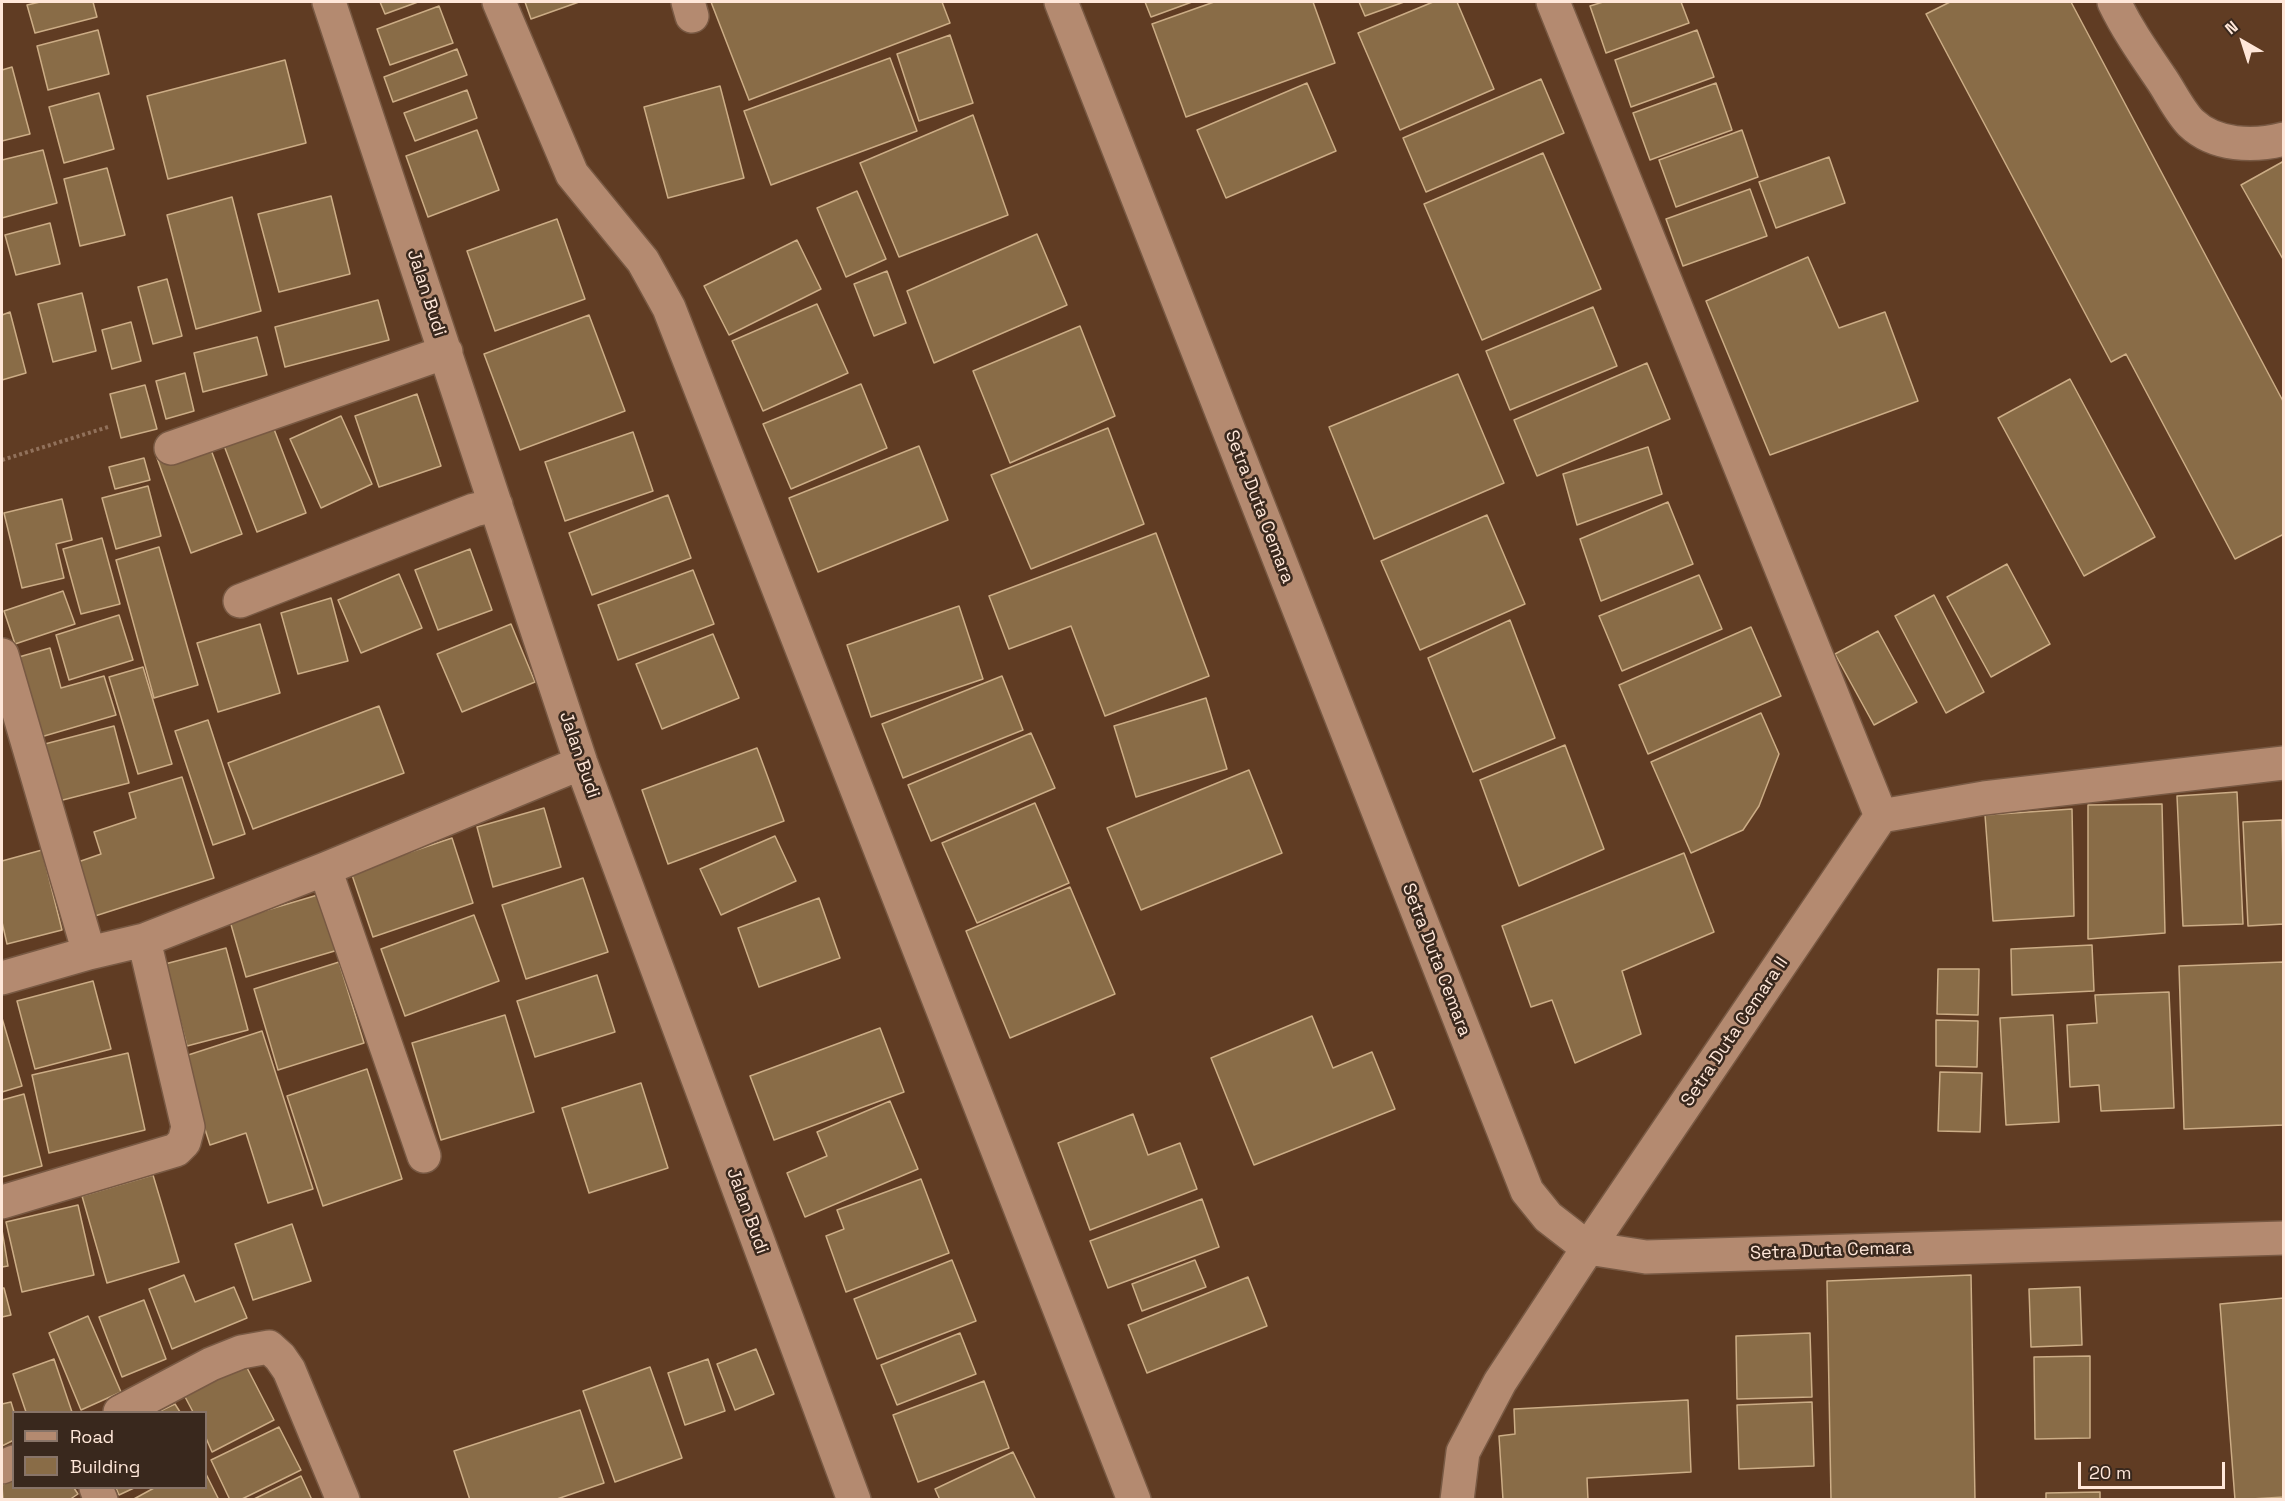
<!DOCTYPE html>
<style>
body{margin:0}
#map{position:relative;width:2285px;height:1501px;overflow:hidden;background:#603c23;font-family:"Space Grotesk",sans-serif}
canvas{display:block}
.frame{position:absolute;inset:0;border:3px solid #ffe7d9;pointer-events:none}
.legend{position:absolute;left:12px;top:1411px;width:195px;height:78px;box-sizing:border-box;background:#39281d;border:2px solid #887468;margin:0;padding:8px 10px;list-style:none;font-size:18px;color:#ffe7d9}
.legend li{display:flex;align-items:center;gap:12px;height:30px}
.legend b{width:30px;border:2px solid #887468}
.north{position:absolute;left:2213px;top:12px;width:60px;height:60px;-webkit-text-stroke:4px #39281d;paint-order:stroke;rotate:321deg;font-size:16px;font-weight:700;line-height:24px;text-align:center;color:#ffe7d9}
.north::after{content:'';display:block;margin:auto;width:21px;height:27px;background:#ffe7d9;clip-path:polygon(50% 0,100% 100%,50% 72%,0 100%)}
.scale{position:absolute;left:2078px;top:1462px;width:147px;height:27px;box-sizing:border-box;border:3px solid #ffe7d9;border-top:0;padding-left:8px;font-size:18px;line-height:21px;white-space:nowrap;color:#ffe7d9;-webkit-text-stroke:4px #39281d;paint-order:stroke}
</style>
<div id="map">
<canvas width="2285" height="1501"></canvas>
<div class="frame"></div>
<ul class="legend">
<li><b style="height:8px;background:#b48a70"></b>Road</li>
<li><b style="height:16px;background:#896c47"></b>Building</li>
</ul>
<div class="north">N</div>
<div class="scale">20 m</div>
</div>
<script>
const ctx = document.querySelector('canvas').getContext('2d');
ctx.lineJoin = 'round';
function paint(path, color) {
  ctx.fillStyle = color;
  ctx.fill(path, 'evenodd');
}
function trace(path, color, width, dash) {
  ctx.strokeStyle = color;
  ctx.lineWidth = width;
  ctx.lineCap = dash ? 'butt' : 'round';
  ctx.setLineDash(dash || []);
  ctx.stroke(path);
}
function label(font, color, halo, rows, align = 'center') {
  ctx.font = font + ' "Space Grotesk",sans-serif';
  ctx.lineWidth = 5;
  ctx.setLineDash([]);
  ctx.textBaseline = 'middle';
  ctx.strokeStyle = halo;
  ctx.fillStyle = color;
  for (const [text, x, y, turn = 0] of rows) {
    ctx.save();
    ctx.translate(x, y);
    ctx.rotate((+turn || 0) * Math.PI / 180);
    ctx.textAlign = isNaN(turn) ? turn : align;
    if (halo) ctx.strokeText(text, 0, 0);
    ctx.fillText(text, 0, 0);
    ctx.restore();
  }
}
const building = new Path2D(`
 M40,2H93L97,17L35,33L27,5Z
 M380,2H418L385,14Z
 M525,2H579L531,19Z
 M711,2H942L950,23L749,100Z
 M1145,2H1192L1151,17Z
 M1214,2H1313L1335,63L1186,117L1152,24Z
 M1359,2H1404L1365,16Z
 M1433,2H1457L1494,89L1400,130L1358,33Z
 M1603,2H1681L1689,23L1606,53L1590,6Z
 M1950,2H2071L2284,403V534L2235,559L2126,354L2111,362L1926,14Z
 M439,6L453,43L390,65L377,29Z
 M98,30L109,74L48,90L37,46Z
 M1697,30L1714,77L1631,107L1615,60Z
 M950,35L973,103L919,121L897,54Z
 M457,49L467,75L393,102L384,77Z
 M890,58L917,131L771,185L744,111Z
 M285,60L306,143L168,179L147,96Z
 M12,67L30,134L2,141V70Z
 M1541,79L1564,133L1426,192L1403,138Z
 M1307,83L1336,151L1226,198L1197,130Z
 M1716,83L1732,130L1650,160L1633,113Z
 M720,86L744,178L668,198L644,107Z
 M467,90L477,118L415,141L404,113Z
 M99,93L114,149L64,163L49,107Z
 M973,115L1008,215L899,257L860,163Z
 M477,130L499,190L428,217L406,156Z
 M1742,130L1758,177L1676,207L1659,160Z
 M43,150L57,203L2,218V160Z
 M1543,153L1601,289L1482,340L1424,204Z
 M1829,157L1845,203L1776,228L1759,182Z
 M2284,161V261L2241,185Z
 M107,168L125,235L80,246L64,179Z
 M1750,189L1767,236L1683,266L1666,219Z
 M857,191L886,259L846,277L817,208Z
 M331,196L350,274L279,292L258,214Z
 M232,197L261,311L196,329L167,215Z
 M557,219L585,299L495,331L467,251Z
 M50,223L60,264L16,275L5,235Z
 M1037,234L1067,305L934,363L907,291Z
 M797,240L821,289L729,335L704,286Z
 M1808,257L1839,328L1885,312L1918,401L1770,455L1706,301Z
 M887,271L906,323L874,336L854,284Z
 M167,279L182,336L153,344L138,287Z
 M82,293L96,351L53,362L38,304Z
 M378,300L389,340L285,367L275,327Z
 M817,304L848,373L763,411L732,341Z
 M1593,307L1617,366L1510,410L1486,351Z
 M10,312L26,373L2,380V315Z
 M589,315L625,411L520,450L484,354Z
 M131,322L141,361L112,369L102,330Z
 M1080,326L1115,416L1010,463L973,371Z
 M257,337L267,375L203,392L194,353Z
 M1647,363L1670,419L1537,476L1514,420Z
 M185,373L194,411L166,419L156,381Z
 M1458,374L1504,483L1374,539L1329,427Z
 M2070,379L2155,537L2084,576L1998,418Z
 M861,384L887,448L791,489L763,424Z
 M145,385L157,429L121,438L110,394Z
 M417,394L441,466L379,487L355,416Z
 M269,416L306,513L257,532L220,435Z
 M341,416L372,484L321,508L290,439Z
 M1108,428L1144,524L1031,569L991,475Z
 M633,432L653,491L565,521L545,462Z
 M207,439L242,534L191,553L157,458Z
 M919,446L948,520L818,572L789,498Z
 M1648,447L1662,494L1577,525L1563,474Z
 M144,458L150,480L115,489L109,467Z
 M148,486L161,536L116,549L102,498Z
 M668,495L691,558L592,595L569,533Z
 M62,499L72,540L56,544L64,578L22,588L4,513Z
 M1668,502L1693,564L1601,601L1580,539Z
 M1487,515L1525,604L1420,650L1381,561Z
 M1156,533L1209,676L1105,716L1071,626L1009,649L989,596Z
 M102,538L120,604L81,614L63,549Z
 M159,547L198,685L154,698L116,560Z
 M470,549L492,610L438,630L415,570Z
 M2007,564L2050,644L1991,677L1947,597Z
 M693,570L714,624L618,660L598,605Z
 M399,574L422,628L361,653L338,600Z
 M1699,575L1722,629L1622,671L1599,616Z
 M63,591L75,624L15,644L4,611Z
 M1934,595L1984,692L1946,713L1895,616Z
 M331,598L348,661L298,674L281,613Z
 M959,606L983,679L871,717L847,645Z
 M119,615L133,660L69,680L56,635Z
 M1510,620L1555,738L1473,772L1428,658Z
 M260,624L280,693L218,712L197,643Z
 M511,624L535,682L462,712L437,654Z
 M1751,627L1781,696L1648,754L1619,685Z
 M1878,631L1917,702L1874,725L1835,654Z
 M713,634L739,698L662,729L636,664Z
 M50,648L61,688L104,676L116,715L34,739L12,659Z
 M143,667L172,764L138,774L109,677Z
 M1002,676L1023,730L903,778L882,724Z
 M1206,698L1227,769L1136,797L1114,726Z
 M379,706L404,773L253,829L228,763Z
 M1761,713L1779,754L1759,806L1743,830L1691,853L1651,762Z
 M208,720L245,834L213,845L175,731Z
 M114,726L129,783L55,802L41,745Z
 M1031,733L1055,788L931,841L908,785Z
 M1565,745L1604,849L1519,886L1480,780Z
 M757,748L784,821L668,864L642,790Z
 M1249,770L1282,853L1141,910L1107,828Z
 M182,777L214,878L95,916L78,862L101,854L94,832L136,818L129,793Z
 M2237,792L2243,924L2183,926L2177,796Z
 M1035,803L1069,883L977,923L942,843Z
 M2162,804L2165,933L2088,939V805Z
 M544,808L561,867L493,887L477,827Z
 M2072,809L2074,916L1993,921L1985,815Z
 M2282,820L2284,924L2248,926L2243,822Z
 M775,836L796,881L721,915L700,869Z
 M452,838L473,903L373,937L351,872Z
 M42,850L62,930L7,944L2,922V861Z
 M1684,853L1714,932L1622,971L1641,1034L1575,1063L1552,1000L1531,1007L1502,926Z
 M583,878L608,952L526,979L502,905Z
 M1070,887L1115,994L1010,1038L966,931Z
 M321,894L338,950L246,977L230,921Z
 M819,898L840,958L759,987L738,928Z
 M474,915L499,981L405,1016L381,949Z
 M2092,945L2094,991L2012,995L2011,949Z
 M226,948L248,1030L187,1046L165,964Z
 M339,962L364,1043L278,1070L254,989Z
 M2284,962V1125L2184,1129L2179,966Z
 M1938,969H1979L1978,1015L1937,1014Z
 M597,975L615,1032L535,1057L517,1001Z
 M93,981L111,1049L35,1069L17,1001Z
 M2169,992L2174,1108L2101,1111L2099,1085L2070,1087L2067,1025L2097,1023L2095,995Z
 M505,1015L534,1112L441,1140L412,1043Z
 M2053,1015L2059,1122L2006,1125L2000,1018Z
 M1312,1016L1333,1068L1372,1052L1395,1109L1254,1165L1211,1058Z
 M2,1018L22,1086L2,1092Z
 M1936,1020L1978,1021L1977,1067L1936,1066Z
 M880,1028L904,1092L774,1140L750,1076Z
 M262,1031L313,1189L268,1203L246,1133L210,1145L182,1057Z
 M128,1053L145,1130L49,1153L32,1075Z
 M367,1069L402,1179L323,1206L287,1096Z
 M1940,1072L1982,1073L1980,1132L1938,1131Z
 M641,1083L668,1168L589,1193L562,1108Z
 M24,1094L42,1166L2,1177V1100Z
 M890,1101L918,1169L805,1217L787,1173L827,1156L817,1132Z
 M1133,1114L1148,1155L1180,1143L1197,1189L1090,1230L1058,1143Z
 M153,1175L179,1262L107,1283L82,1196Z
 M921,1179L949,1253L846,1292L826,1236L844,1229L837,1210Z
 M1202,1199L1219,1247L1108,1288L1090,1241Z
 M78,1205L94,1275L22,1292L6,1222Z
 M292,1224L311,1281L253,1300L235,1244Z
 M2,1230L8,1266L2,1267Z
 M952,1260L976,1321L877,1359L854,1299Z
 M1195,1260L1206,1287L1142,1311L1132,1284Z
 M184,1275L195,1302L234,1287L247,1318L172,1349L149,1289Z
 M1971,1275L1975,1500H1831L1827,1281Z
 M1248,1277L1267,1326L1147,1373L1128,1325Z
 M2080,1287L2082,1345L2031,1347L2029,1289Z
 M2,1288H4L11,1315L2,1317Z
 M2284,1298V1497L2235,1500L2220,1304Z
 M144,1300L166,1359L122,1377L99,1317Z
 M88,1316L121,1392L81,1410L49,1333Z
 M960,1333L976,1374L897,1405L881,1365Z
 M1810,1333L1812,1397L1737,1399L1736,1336Z
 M756,1349L774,1394L735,1410L717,1364Z
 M2090,1356V1438L2035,1439L2034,1357Z
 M54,1359L72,1412H26L13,1374Z
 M708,1359L725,1411L685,1425L668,1373Z
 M244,1362L274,1420L212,1452L206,1438V1412H193L183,1393Z
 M650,1367L682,1458L615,1482L583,1391Z
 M984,1381L1009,1448L918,1482L893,1415Z
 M1688,1400L1691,1472L1587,1478L1588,1500H1503L1499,1436L1515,1434L1514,1409Z
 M11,1402L14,1412V1440L2,1446V1404Z
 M1812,1402L1814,1466L1739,1469L1737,1405Z
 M175,1404L180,1412H158Z
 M580,1410L604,1483L554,1500H470L454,1451Z
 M279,1427L301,1470L240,1500H230L211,1460Z
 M1013,1452L1036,1500H940L935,1489Z
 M206,1474L219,1500H132L154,1488H206Z
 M301,1476L312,1500H252Z
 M14,1478V1488H74L78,1494L69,1500H3L2,1485Z
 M116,1488H134L119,1495Z
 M2100,1492V1500H2046V1493Z`);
paint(building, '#896c47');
trace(building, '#ccad86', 1.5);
const minor = new Path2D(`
 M329,2L581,763L854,1500
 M499,2L572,174L643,261L669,308L1134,1500
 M688,2L692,16
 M1061,2L1527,1191L1548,1217L1588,1248L1646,1257L2284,1238
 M1553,2L1881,816
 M2114,2C2127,29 2143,52 2160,77C2170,91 2179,111 2191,123C2215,146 2254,147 2284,139
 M171,448L446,352
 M240,601L474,510L496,505
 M2,655L89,953
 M1881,816L1984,798L2284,763
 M325,869L424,1156
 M2,978L89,953L144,940L325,869L581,763
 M2,1202L176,1150L184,1142L188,1127L144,940
 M120,1412L211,1364L241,1352L269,1347L280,1357L289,1370L343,1500
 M2,1467L14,1462
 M96,1488L101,1500
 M1457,1500L1463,1452L1500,1382L1588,1248L1881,816`);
trace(minor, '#785943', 36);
trace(new Path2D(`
 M2,460L108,427`), '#91715b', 4, [3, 3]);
trace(minor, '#b48a70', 33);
label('18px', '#ffe7d9', '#39281d', [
 ["Jalan Budi",426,293,72],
 ["Setra Duta Cemara",1259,507,69],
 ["Jalan Budi",579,755,71],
 ["Setra Duta Cemara",1436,960,69],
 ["Setra Duta Cemara II",1735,1032,-56],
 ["Jalan Budi",747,1211,70],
 ["Setra Duta Cemara",1831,1251,-2]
]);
</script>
